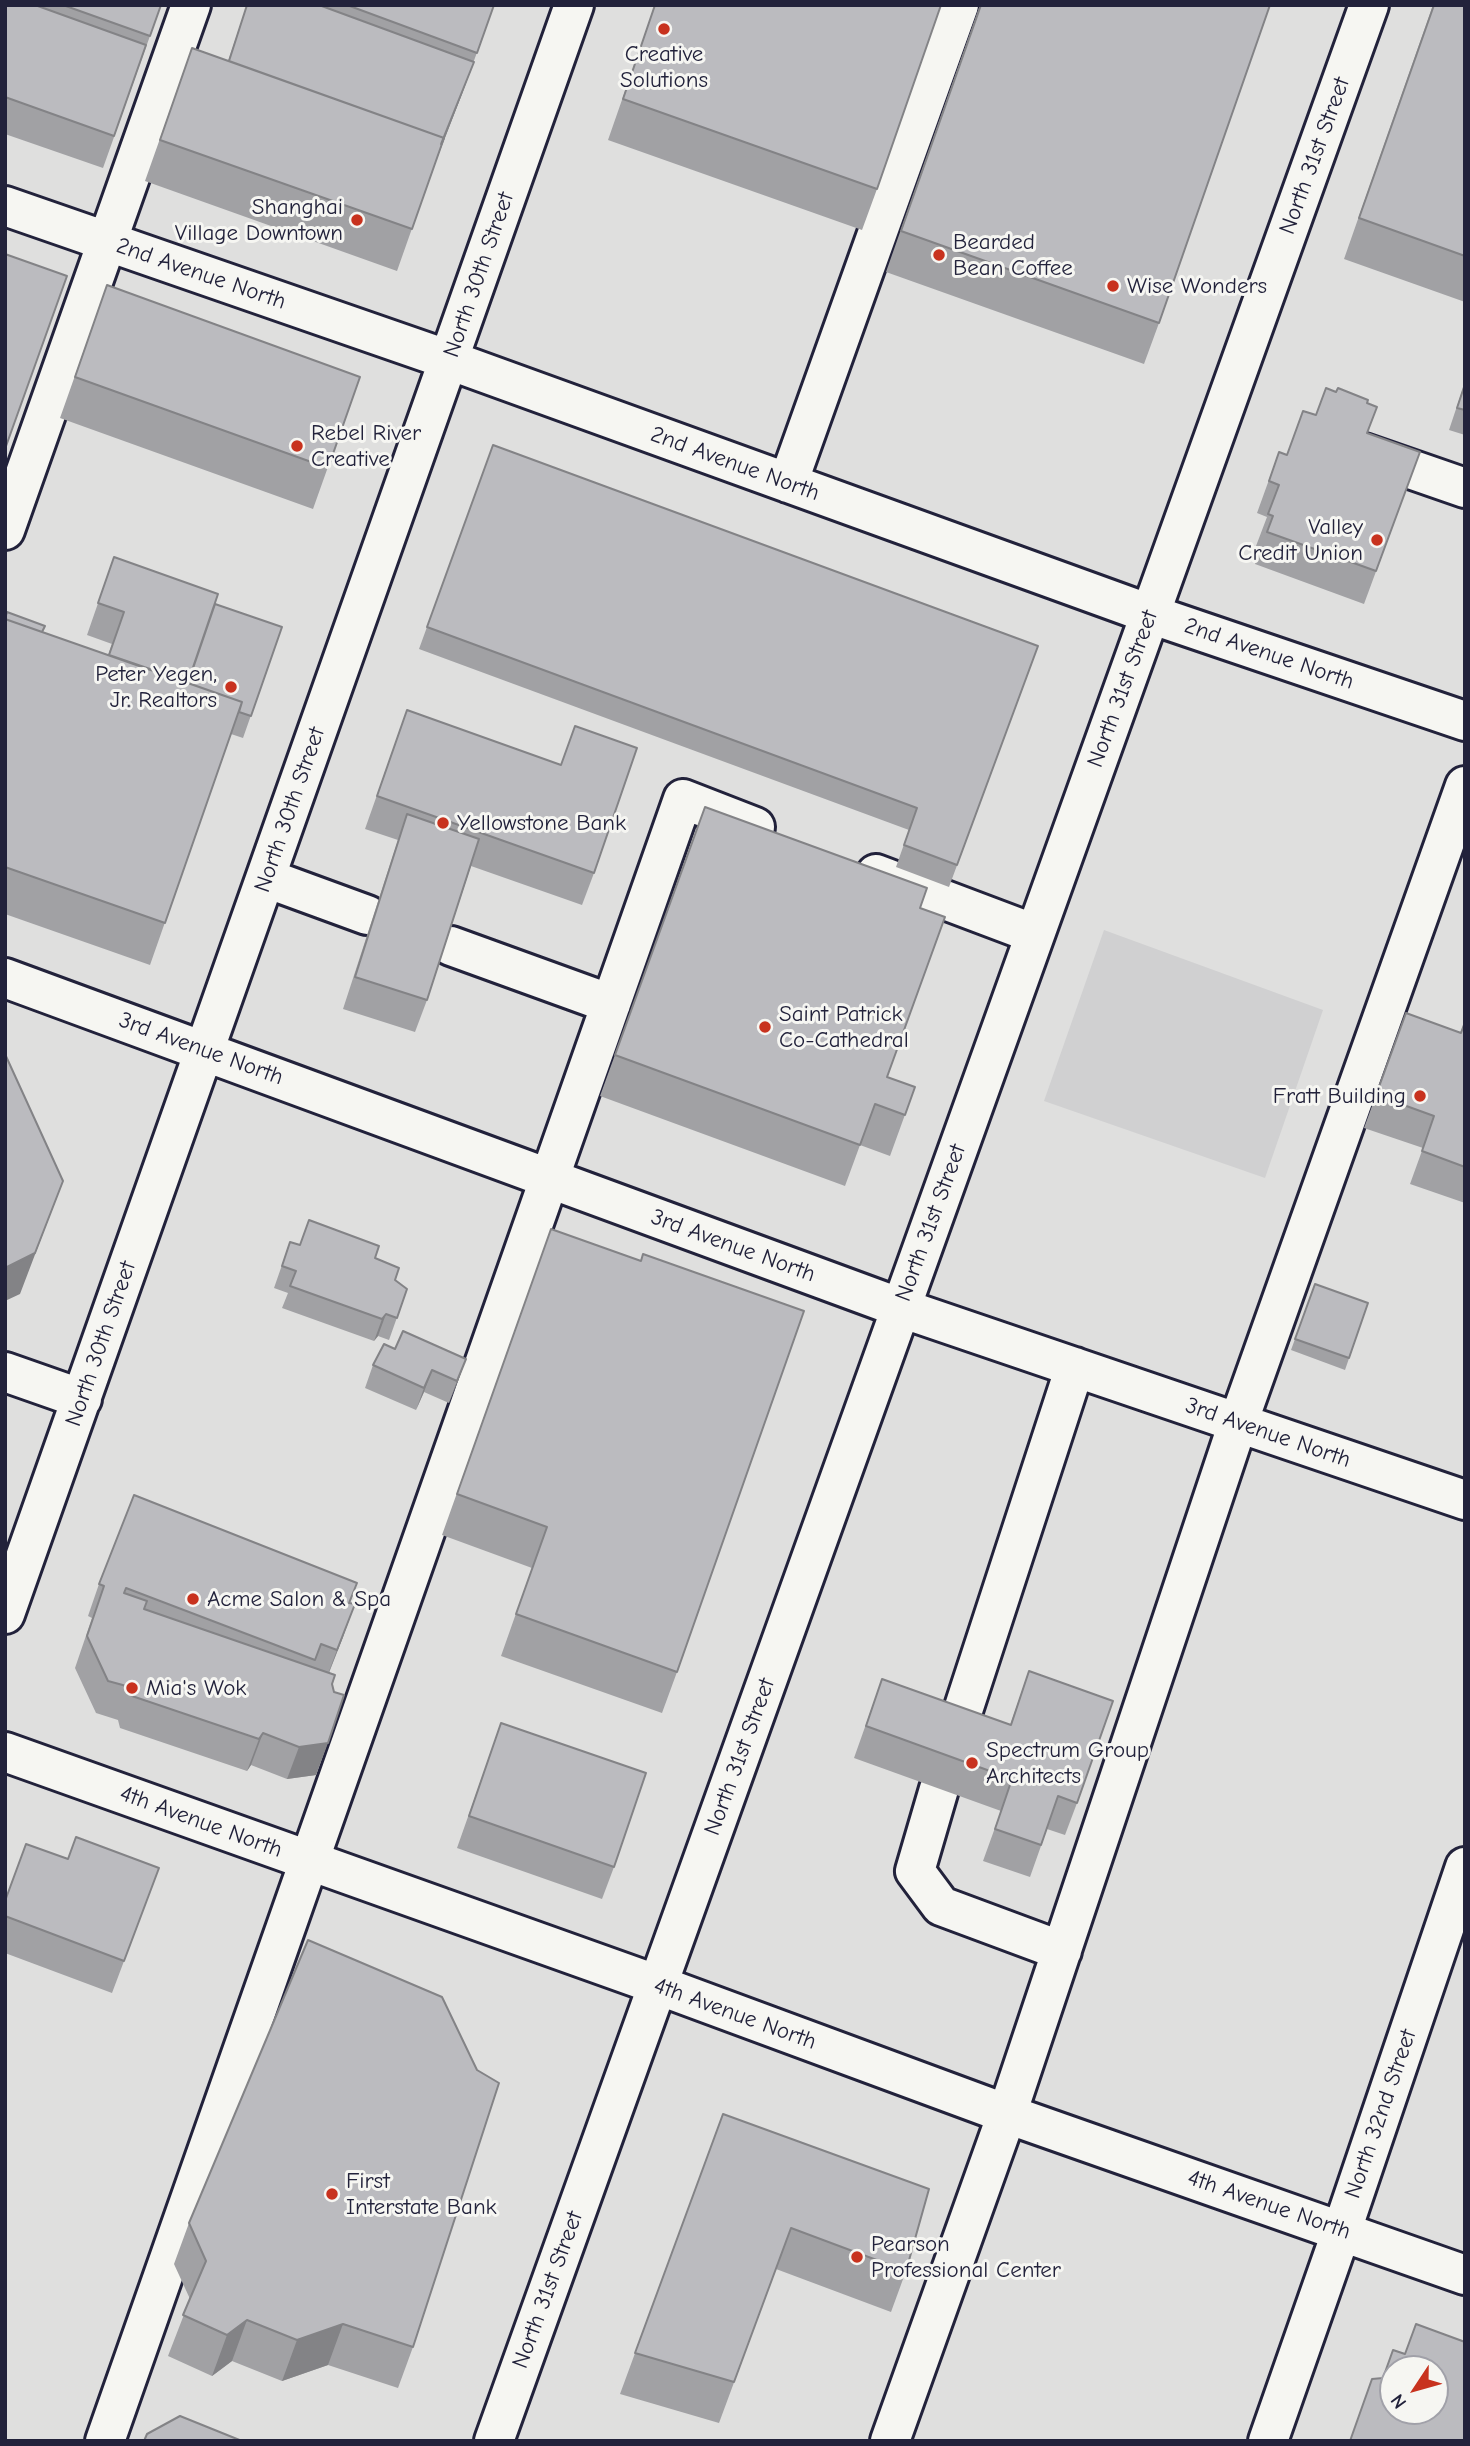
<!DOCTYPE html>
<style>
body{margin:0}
#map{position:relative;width:1470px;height:2446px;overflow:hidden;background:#eeeeeb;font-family:"Comic Neue",sans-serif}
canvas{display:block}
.frame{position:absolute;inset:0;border:7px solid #22223b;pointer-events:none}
.north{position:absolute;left:1379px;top:2355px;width:70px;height:70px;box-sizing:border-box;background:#f6f6f2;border:2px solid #a1a1a9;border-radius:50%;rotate:234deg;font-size:19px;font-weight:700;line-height:28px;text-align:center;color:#22223b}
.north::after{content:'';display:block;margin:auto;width:24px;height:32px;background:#c8321e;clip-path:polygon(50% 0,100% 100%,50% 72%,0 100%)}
</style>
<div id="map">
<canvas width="1470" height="2446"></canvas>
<div class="frame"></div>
<div class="north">N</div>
</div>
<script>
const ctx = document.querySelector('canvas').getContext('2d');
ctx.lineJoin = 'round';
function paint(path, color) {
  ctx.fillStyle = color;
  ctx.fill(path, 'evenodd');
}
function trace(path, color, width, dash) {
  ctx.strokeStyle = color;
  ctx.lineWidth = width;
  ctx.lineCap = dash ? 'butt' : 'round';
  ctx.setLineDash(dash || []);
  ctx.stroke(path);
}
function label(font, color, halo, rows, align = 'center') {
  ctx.font = font + ' "Comic Neue",sans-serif';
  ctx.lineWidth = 6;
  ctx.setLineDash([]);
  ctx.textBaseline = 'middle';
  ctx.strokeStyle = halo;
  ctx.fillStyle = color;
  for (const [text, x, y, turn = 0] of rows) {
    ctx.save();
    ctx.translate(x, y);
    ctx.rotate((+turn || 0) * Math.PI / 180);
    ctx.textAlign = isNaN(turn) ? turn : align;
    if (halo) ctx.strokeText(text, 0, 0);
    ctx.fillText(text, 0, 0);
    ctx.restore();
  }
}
paint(new Path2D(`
 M5,5H1465V2441H5ZM1393,2369H1435V2411H1393Z`), '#dfdfde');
paint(new Path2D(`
 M1104,930L1323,1010L1265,1178L1044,1101Z`), '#d0d0d1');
const minor = new Path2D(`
 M5,206L449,360L1150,614L1465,721
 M1364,453L1465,488
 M788,483L959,5
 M5,530L191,5
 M876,874L1035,934
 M266,878L367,915
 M451,946L611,1004
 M5,978L901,1308L1465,1500
 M5,1372L82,1399
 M5,1614L574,5
 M953,1741L1075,1367
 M939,1789L915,1871L941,1906L1062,1951
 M1342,2230L1465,1867
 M105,2441L683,799L755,827
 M494,2441L1369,5
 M890,2441L1007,2114L1238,1423L1465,786`);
const major = new Path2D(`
 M5,1752L658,1985L1007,2114L1465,2275
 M1268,2441L1342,2230`);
trace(minor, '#22223b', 44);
trace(major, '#22223b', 44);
trace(minor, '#f6f6f2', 38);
trace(major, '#f6f6f2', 38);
paint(new Path2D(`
 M5,5H161L103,168L5,134Z
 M247,5H494L462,94L434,166L397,271L145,181L192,48L228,61Z
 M655,5L877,189L862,230L608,140Z
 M980,5L1159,323L1144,364L886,272Z
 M1433,5H1465V302L1344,259Z
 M107,285L360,377L313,509L60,418Z
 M1465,382V435L1449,430Z
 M1367,403V433L1420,452L1364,604L1255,564L1261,548L1256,546L1267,517L1257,513L1279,452L1287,455L1316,415Z
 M493,445L1038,646L949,887L896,867L909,830L419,649Z
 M114,557L215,604L282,627L243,738L231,734L150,965L5,914V618L42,632L108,655L112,644L87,635Z
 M407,710L594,873L582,905L471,866L427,1000L415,1032L343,1009L398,840L365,829Z
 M705,807L920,908L887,1077L915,1087L890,1156L860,1145L845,1186L600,1096Z
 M1406,1013L1460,1033L1465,1021V1203L1410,1184L1423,1148L1364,1128Z
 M551,1229L677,1672L662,1713L501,1656L532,1568L442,1535Z
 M290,1242L300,1245L375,1258L395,1280L407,1289L389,1340L378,1336L374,1341L282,1308L288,1293L274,1288Z
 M1315,1284L1368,1303L1345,1370L1291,1350Z
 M395,1349L466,1359L449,1403L424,1392L416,1410L365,1388L373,1365Z
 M357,1583L350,1603L343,1637L329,1673L332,1684L316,1775L287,1779L251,1765L247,1771L120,1728L118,1720L96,1713L75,1668L92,1618L88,1616L99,1584Z
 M1029,1671L1077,1803L1065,1835L1047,1829L1030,1877L983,1861L1001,1811L854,1758L882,1679L1010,1725Z
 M501,1723L614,1867L602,1899L457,1848Z
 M68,1859L159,1868L112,1993L5,1953V1901Z
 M723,2114L906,2271L891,2312L776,2269L719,2423L620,2394Z
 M189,2223L413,2347L398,2388L328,2365L282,2381L232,2361L212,2376L168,2356L190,2299L174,2264Z`), '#a1a1a4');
paint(new Path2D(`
 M474,62L462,94L429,179L440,147Z
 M63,1181L20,1294L5,1301V1268Z
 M386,1314L378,1336L374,1341L382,1319Z
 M466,1359L458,1381L449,1403L457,1381Z
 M432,1370L424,1392L416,1410L424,1388Z
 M355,1604L343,1637L325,1682L337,1650Z
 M263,1733L251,1765L247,1771L259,1739Z
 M328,1743L316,1775L287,1779L299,1747Z
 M247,2320L232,2361L212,2376L227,2335Z
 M343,2324L328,2365L282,2381L297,2340Z`), '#838386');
const building = new Path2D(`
 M5,5H35L146,45L114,136L5,97Z
 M63,5H161L150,36Z
 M247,5H319L474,62L441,144L444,138L229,61Z
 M347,5H494L477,53Z
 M655,5H941L877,189L623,99Z
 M981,5H1270L1159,323L901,231Z
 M1434,5H1465V256L1359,218Z
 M192,48L444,138L412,229L160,140Z
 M5,254L67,276L5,449Z
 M107,285L360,377L328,468L75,377Z
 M1465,384V410L1457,408Z
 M1326,388L1336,392L1338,388L1368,400L1367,403L1377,407L1367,433L1420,452L1376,571L1267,532L1273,516L1268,514L1279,485L1269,481L1279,452L1287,455L1303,411L1316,415Z
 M493,445L1038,646L957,865L904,845L917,808L427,627Z
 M114,557L218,594L188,682L109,655L124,612L98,603Z
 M215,604L282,627L251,716L239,712L242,702L188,683Z
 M7,612L45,626L42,632L5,619Z
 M5,619L242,702L165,923L5,867Z
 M407,710L561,765L575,726L637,748L594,873L377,796Z
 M705,807L927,888L920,908L945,917L887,1077L915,1087L905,1115L875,1104L860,1145L615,1055Z
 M407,814L479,839L427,1000L355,977Z
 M1406,1013L1461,1033L1465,1022V1167L1422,1151L1434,1116L1376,1095Z
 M5,1054L63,1181L35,1253L5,1268Z
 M309,1220L379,1246L375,1258L399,1268L395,1280L407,1289L397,1318L386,1314L382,1319L290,1286L296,1271L282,1266L290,1242L300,1245Z
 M551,1229L641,1261L643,1254L804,1311L677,1672L516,1614L547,1527L457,1494Z
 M1315,1284L1368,1303L1349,1358L1295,1339Z
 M403,1331L466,1359L457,1381L432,1370L424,1388L373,1365L384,1344L395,1349Z
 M134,1495L357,1583L349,1603L355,1604L337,1650L321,1644L315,1660L126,1588L124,1593L147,1601L144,1609L335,1675L332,1684L334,1692L344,1695L328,1743L299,1747L263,1733L259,1739L132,1696L130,1687L108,1681L87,1636L104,1586L99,1584Z
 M1029,1671L1113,1701L1077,1803L1058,1796L1041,1845L995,1829L1012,1779L866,1726L882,1679L1011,1725Z
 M501,1723L646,1773L614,1867L469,1816Z
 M76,1837L159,1868L124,1961L5,1916V1901L26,1844L68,1859Z
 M308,1940L442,1997L477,2070L499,2083L413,2347L343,2324L297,2340L247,2320L227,2335L183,2315L206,2261L189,2223Z
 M723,2114L929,2189L906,2271L791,2228L734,2382L635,2353Z
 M1416,2324L1465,2342V2441H1350L1372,2379L1383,2378L1393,2350L1405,2354ZM1393,2369H1435V2411H1393Z
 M180,2416L242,2441H144L147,2434Z`);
paint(building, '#bbbbbf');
trace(building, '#838386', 2);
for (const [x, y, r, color] of [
 [664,29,7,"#c8321e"],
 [357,220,7,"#c8321e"],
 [939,255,7,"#c8321e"],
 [1113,286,7,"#c8321e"],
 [297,446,7,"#c8321e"],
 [1377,540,7,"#c8321e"],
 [231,687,7,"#c8321e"],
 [443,823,7,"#c8321e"],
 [765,1027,7,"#c8321e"],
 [1420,1096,7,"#c8321e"],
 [193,1599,7,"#c8321e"],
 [132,1688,7,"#c8321e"],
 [972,1763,7,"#c8321e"],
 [332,2194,7,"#c8321e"],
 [857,2257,7,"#c8321e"]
]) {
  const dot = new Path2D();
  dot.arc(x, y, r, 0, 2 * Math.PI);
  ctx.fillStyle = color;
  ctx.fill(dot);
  trace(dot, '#f6f6f2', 2.5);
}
label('23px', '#22223b', '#f6f6f2', [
 ["Creative",664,54,"center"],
 ["Solutions",664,80,"center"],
 ["Shanghai",343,207,"right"],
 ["Village Downtown",343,233,"right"],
 ["Bearded",953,242],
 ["Bean Coffee",953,268],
 ["Wise Wonders",1127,286],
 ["Rebel River",311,433],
 ["Creative",311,459],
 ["Valley",1363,527,"right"],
 ["Credit Union",1363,553,"right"],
 ["Peter Yegen,",217,674,"right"],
 ["Jr. Realtors",217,700,"right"],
 ["Yellowstone Bank",457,823],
 ["Saint Patrick",779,1014],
 ["Co-Cathedral",779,1040],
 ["Fratt Building",1406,1096,"right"],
 ["Acme Salon & Spa",207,1599],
 ["Mia's Wok",146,1688],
 ["Spectrum Group",986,1750],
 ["Architects",986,1776],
 ["First",346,2181],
 ["Interstate Bank",346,2207],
 ["Pearson",871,2244],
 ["Professional Center",871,2270]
], 'left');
label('23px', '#22223b', '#f6f6f2', [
 ["North 31st Street",1315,156,-70],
 ["2nd Avenue North",201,274,19],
 ["North 30th Street",479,275,-71],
 ["2nd Avenue North",735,464,20],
 ["2nd Avenue North",1269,654,19],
 ["North 31st Street",1123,689,-70],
 ["North 30th Street",290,810,-71],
 ["3rd Avenue North",201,1049,20],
 ["North 31st Street",931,1223,-70],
 ["3rd Avenue North",733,1246,20],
 ["North 30th Street",101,1344,-71],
 ["3rd Avenue North",1268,1433,19],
 ["North 31st Street",740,1757,-70],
 ["4th Avenue North",201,1822,20],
 ["4th Avenue North",735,2014,20],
 ["North 32nd Street",1381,2114,-71],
 ["4th Avenue North",1269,2205,19],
 ["North 31st Street",548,2290,-70]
]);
</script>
